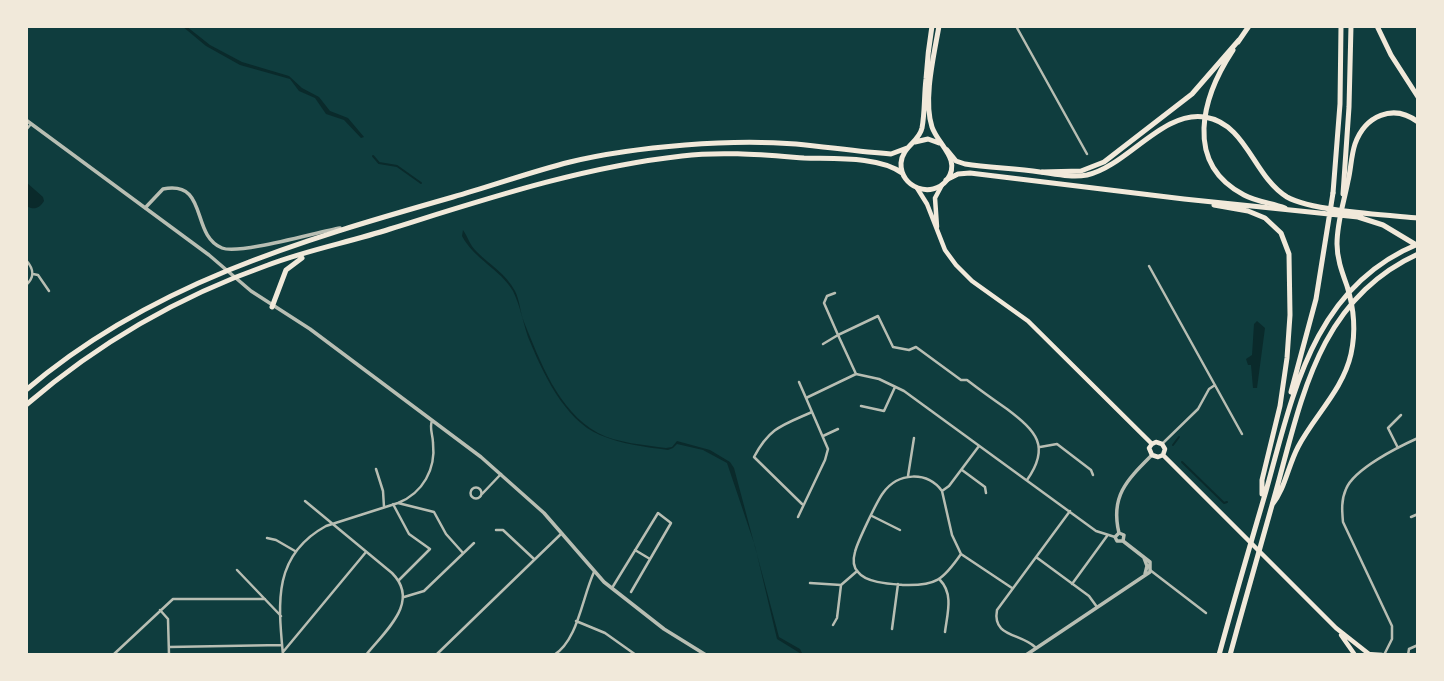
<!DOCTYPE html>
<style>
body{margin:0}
#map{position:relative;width:1444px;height:681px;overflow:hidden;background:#0f3d3e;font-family:Commissioner,sans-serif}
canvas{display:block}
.frame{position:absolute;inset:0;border:28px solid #f1e9da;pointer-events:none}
</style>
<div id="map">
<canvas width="1444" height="681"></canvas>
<div class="frame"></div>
</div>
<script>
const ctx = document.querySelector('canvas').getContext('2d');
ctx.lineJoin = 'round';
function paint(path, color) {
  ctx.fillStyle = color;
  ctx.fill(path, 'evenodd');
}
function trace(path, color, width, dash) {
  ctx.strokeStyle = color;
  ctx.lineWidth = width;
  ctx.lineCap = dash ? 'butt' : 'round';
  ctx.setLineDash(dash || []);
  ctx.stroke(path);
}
paint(new Path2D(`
 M182,26H186L210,45L242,62L289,76L302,88L319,97L330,111L348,118L364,137L361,138L344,120L326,114L315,98L299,91L290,79L240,65L206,46Z
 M26,182L43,197L44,201C39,209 34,210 26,206Z
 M463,230C468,237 470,246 477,252C490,265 506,274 515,291C520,301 520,312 524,322C540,361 558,411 598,433C617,443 645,445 666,448L672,447L677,441L710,450L730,462L734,468L779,637L800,649L803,655L777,639L755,546L727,463L703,450L677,444L673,448L668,450C645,447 621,444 600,435C564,420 542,371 528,337C523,322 520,305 513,291C500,269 474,259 462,236Z
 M1257,321L1265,328L1257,388H1253L1251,365H1248L1246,359L1252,355L1254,324Z`), '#0a2a2b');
trace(new Path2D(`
 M373,156L379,163L397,166L421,183
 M1173,445L1179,437
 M1182,462L1224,503L1227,502`), '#0a2a2b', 2);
trace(new Path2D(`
 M1016,26L1087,154
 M26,130L31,124
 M26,260C34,269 35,277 26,285
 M1149,266L1242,434
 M33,274L38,275L49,291
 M823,344L838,335L824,303L827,296L835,293
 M856,374L838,335L878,316L893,347L909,350L916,347L961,380H967C980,390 994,400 1007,409C1036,431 1051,446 1027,480
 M799,382L806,398
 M861,406L884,411L895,387
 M823,436L838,429
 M1162,444L1198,409L1209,389L1215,385
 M979,446L949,486L942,491L952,535L961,554L1012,588
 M1040,447L1057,444L1091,470L1093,475
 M1398,448L1388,428L1401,415
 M376,469L383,491L384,507
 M962,470L985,487L986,493
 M908,476L914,438
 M470.5 493a5.5 5.5 0 1 1 11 0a5.5 5.5 0 1 1-11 0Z
 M942,491C927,471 898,472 883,493C877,501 857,543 855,552C853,559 853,567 858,572C866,583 891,584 904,585C936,586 943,580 961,554
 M482,494L501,474
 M305,501L392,573C421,602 385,631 366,655
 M398,503L434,512L446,534L463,553
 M393,504L409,534L430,549L399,580
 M802,504L754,457C770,427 783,425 812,412
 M872,516L900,530
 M798,517L825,460L828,449L806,398L856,374L879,379L904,391L1096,531L1115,537
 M1411,517L1418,514
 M496,530H503L534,559
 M267,538L276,540L295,551
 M635,550L650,559
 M1036,557L1089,596L1097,607
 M237,570L281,616
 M1150,570L1206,613
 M940,580C954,594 947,615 945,632
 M810,583L841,585
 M1072,584L1107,536
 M612,588L658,513L671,523L631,592
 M404,597L424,591L474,543
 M160,610L168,619L169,655
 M576,621L605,633L636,655
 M833,625L837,618L841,585L856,572
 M892,629L898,584
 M169,647L282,645
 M1035,647C1020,633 992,637 997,610L1070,511
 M283,652L366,552
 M113,655L173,599H265
 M283,655C278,602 273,555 326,526L398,503C423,493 436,469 433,443C433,435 429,428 432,421
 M436,655L562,533
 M554,655C578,640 582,598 594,572
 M1384,655L1392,639V626L1343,522C1342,511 1341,500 1346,489C1354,469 1398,447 1418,438
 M1408,655L1409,649L1418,645`), '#b8beb3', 2.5);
trace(new Path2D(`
 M26,120L209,255L251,291L310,329L481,457L544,513L604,582L664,629L706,655
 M145,208L163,189C209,180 190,235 222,248C239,255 317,232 340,228
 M1123,541L1124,535L1119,533C1110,496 1127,480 1152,455
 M1144,558L1147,566L1145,574
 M1026,655L1150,572V562L1123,541H1117L1115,537L1119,533`), '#b8beb3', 3.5);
trace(new Path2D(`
 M917,188L927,204L945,250L956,265L972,281L1028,321L1152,444L1156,442L1162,444L1165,449L1163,455L1336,628L1369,654
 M937,227L935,198L942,185
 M1152,444L1149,448L1152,455L1158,457L1163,455
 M1341,635L1355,655
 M1367,654L1382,655`), '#f1e9da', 4.5);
trace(new Path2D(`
 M932,26C929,44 927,62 926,79C924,95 925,112 922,128C919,142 902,147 901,163C900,188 932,199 947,180C962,159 938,145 932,127C923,100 934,55 939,26
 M915,142L928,139L939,143
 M272,307L286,270L302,258
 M26,390C150,284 299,241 453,197C492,186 530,172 570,162C607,153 647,148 685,145C721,142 760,141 796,144C828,147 860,152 891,154L907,148
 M26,405C97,344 180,296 268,265C307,250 350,242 390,229C486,199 582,167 682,156C722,151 764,155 804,158C833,159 879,156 902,173`), '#f1e9da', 5);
trace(new Path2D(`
 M947,150L956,161L965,164C990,168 1015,168 1040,172C1055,174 1072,178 1087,175C1127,166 1163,110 1205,117C1247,124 1253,176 1287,197C1311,211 1387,215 1418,218
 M946,180L958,174L970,173L1184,199L1358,217L1383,225L1418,246
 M1214,205L1248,211L1265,218L1281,233L1289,254L1290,315L1287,358L1280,406L1262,480V494
 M1291,392L1316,299L1333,193
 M1272,505C1285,489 1288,466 1298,447C1314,416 1343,390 1351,354C1356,331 1354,308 1347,286C1342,272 1337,259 1337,244C1337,222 1344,202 1348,181C1351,169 1351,156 1355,144C1365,116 1393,103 1418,122
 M1219,655C1234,600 1250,546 1266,491C1293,394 1313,287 1418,244
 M1230,655C1245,600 1261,545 1276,491C1302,397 1319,299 1418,254`), '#f1e9da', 5);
trace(new Path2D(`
 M1377,26L1391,55L1418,97
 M1238,42L1249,26
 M1233,50C1202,97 1183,163 1244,195C1257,202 1272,203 1285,208
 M1042,172L1081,171L1104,162L1192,94L1239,40
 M1333,193L1340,104L1341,26
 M1343,194L1349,107L1351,26`), '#f1e9da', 5);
</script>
